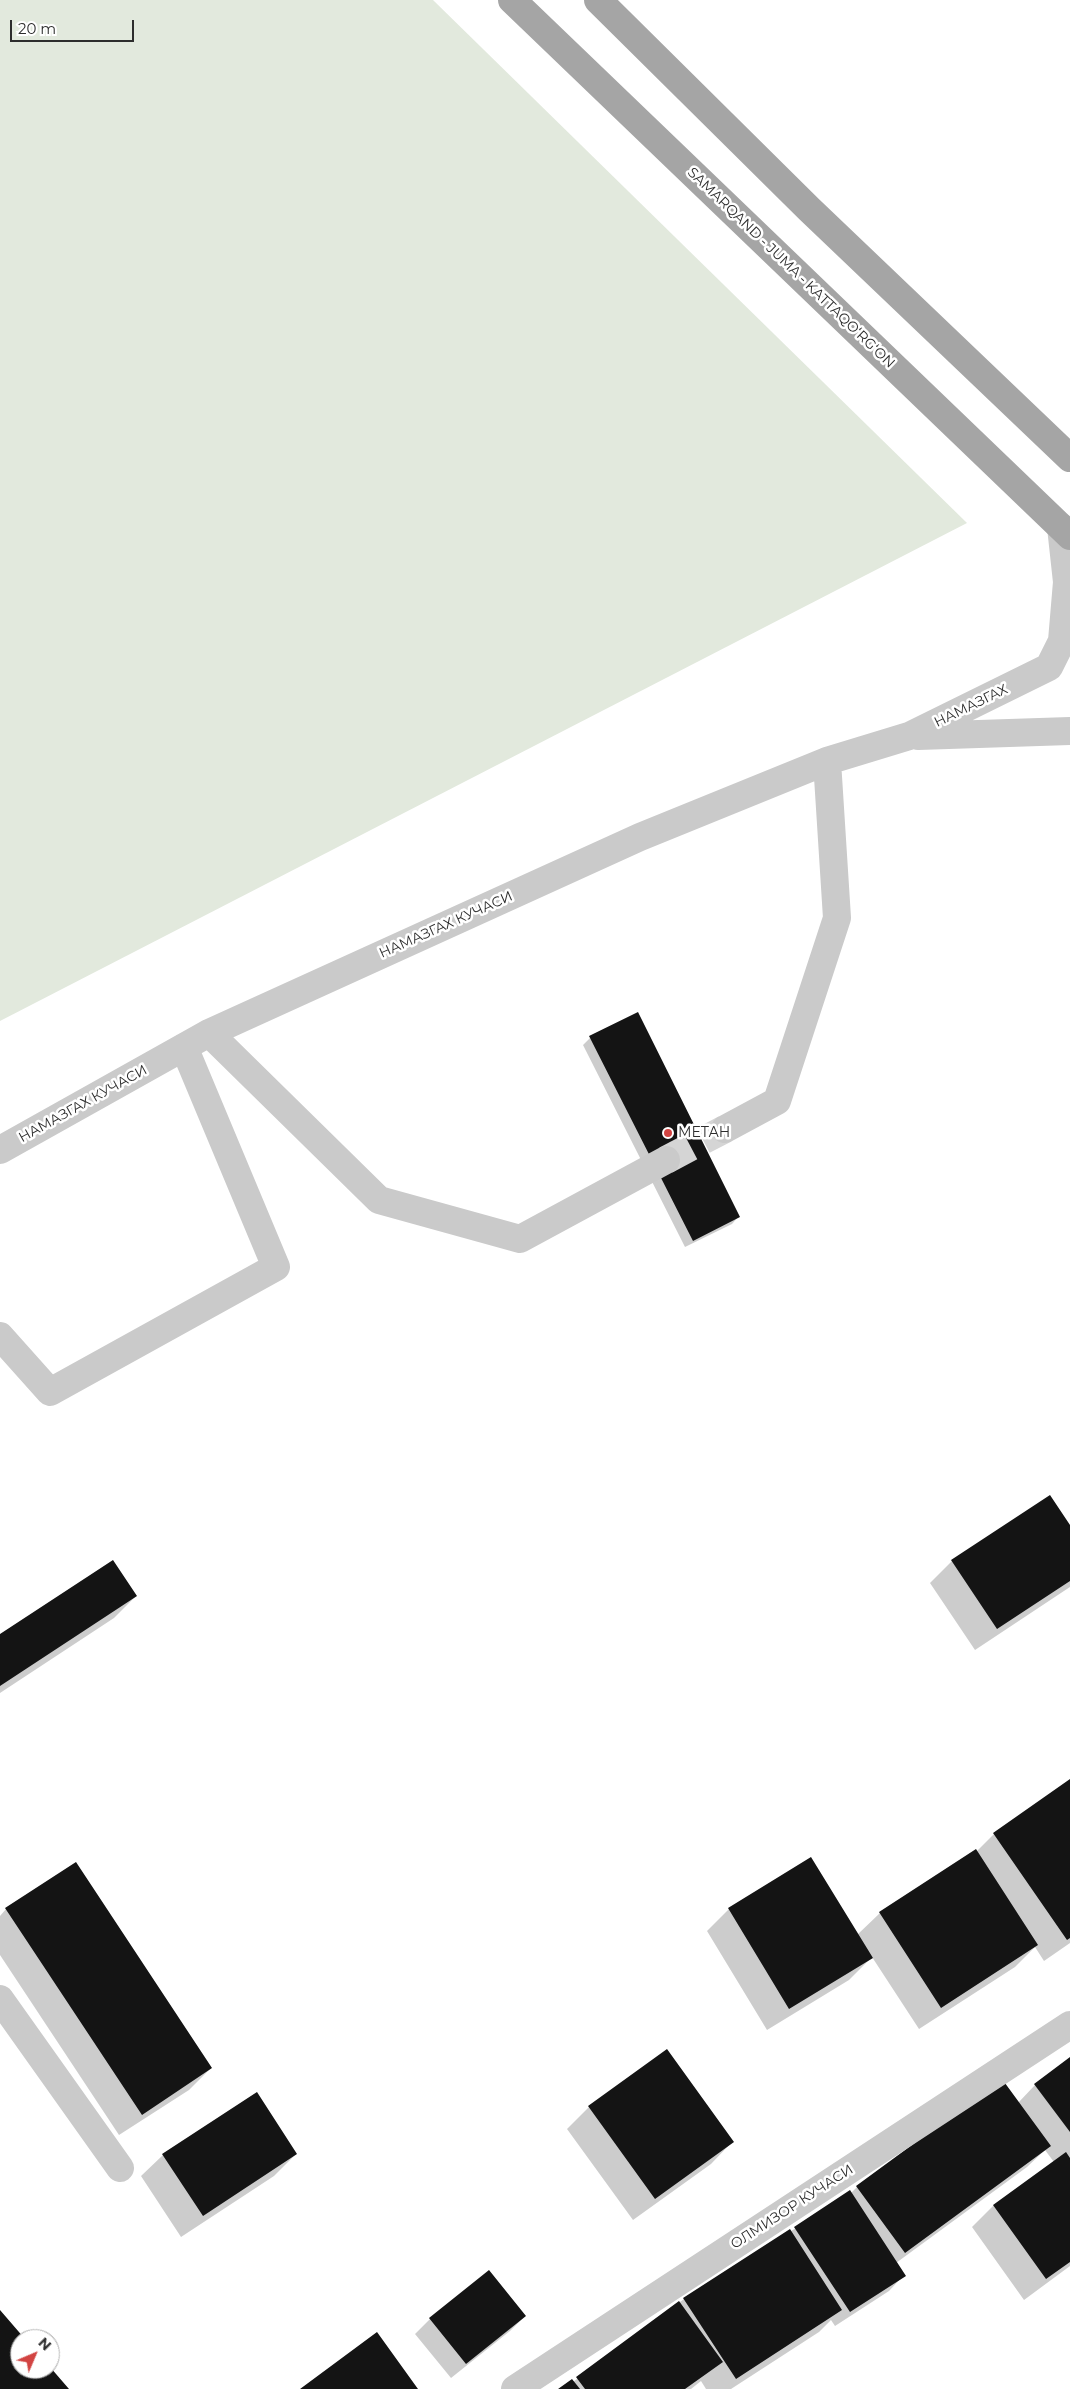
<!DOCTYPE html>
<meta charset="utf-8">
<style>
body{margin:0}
#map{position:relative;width:1070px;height:2389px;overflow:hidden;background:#fff;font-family:Montserrat,sans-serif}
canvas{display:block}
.north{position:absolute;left:10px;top:2329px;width:50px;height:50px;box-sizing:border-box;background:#fff;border:1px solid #ababab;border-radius:50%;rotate:45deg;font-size:14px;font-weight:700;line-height:20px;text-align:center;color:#2d2d2d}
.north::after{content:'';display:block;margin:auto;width:18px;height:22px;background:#d24442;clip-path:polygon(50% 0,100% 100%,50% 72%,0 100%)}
.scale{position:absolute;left:10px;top:20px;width:124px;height:22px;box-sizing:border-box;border:2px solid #2d2d2d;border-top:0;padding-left:6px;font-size:15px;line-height:18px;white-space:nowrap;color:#2d2d2d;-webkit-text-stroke:4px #fff;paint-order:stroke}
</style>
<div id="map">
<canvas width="1070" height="2389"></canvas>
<div class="north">N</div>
<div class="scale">20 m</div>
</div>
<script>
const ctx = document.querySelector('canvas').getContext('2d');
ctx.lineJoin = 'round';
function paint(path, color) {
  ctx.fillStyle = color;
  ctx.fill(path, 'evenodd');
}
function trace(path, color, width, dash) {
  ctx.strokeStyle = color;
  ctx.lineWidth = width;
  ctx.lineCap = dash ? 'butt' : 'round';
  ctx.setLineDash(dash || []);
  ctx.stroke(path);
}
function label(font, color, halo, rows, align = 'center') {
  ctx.font = font + ' Montserrat,sans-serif';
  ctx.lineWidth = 5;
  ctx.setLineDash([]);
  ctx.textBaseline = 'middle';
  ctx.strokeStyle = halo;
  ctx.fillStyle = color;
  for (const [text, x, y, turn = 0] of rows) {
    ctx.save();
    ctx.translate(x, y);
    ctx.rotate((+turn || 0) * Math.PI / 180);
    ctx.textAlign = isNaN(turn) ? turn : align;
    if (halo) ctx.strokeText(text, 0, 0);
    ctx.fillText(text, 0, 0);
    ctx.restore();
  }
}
paint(new Path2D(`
 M0,0H433L967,523L0,1021Z`), '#e2e9dd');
paint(new Path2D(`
 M590,1038L739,1216L732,1224L685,1247L583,1045Z
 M1070,1528V1587L975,1650L930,1583L952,1561Z
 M136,1596L114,1618L0,1693V1635Z
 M1070,1781V1943L1044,1961L1035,1947L1015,1967L919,2029L872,1957L849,1980L767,2030L707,1931L729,1909L857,1935L880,1913L976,1852L994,1834Z
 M6,1909L211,2068L189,2090L119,2135L0,1955V1916Z
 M1070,2059V2266L1024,2300L972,2227L993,2206L1054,2162L1045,2150L1027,2167L896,2263L904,2275L889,2291L835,2326L831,2320L819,2332L731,2389H706L701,2381L691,2389H561L573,2382L684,2299L851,2193L857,2187L1018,2103L1035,2085Z
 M589,2107L732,2142L711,2164L633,2220L567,2129Z
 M296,2154L274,2176L181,2237L141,2176L163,2155Z
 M525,2316L510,2331L451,2378L415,2334L430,2319Z`), '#0003');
paint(new Path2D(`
 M638,1012L740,1217L693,1241L589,1036Z
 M1050,1495L1070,1525V1581L997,1629L951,1560Z
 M113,1560L137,1596L0,1686V1634Z
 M1070,1779V1938L1067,1940L993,1833Z
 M976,1849L1038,1945L941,2008L879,1912Z
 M811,1857L873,1958L789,2009L728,1908Z
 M76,1862L212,2068L142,2115L5,1908Z
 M667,2049L734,2142L655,2199L588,2106Z
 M1070,2057V2132L1034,2084Z
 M1002,2079L1051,2146L905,2253L856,2186Z
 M257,2092L297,2154L203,2216L162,2154Z
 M1066,2152L1070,2158V2262L1046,2279L993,2205Z
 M850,2190L906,2276L850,2312L794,2227Z
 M790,2229L842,2310L736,2379L683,2298Z
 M489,2270L526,2316L466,2364L429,2318Z
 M679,2301L723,2362L685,2389H585L576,2377Z
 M0,2310L25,2339H20V2369L50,2367L69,2389H0Z
 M377,2332L418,2389H300Z
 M572,2379L580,2389H558Z`), '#141414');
trace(new Path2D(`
 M666,1160L725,1129`), '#d5d5d5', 28, [28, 14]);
trace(new Path2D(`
 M918,736L1070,731
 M209,1033L379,1200L520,1239L666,1160
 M725,1129L777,1101L837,918L827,761
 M0,1150L209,1033L640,837L827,761L909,736L1049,667L1062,641L1067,582L1061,527
 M0,1336L50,1392L276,1267L184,1047
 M0,1999L120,2168
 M515,2389L1070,2025`), '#cacaca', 28);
trace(new Path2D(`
 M512,0L1070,536
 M598,0L809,209L1070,458`), '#a5a5a5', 28);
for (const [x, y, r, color] of [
 [668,1133,5,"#d24442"]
]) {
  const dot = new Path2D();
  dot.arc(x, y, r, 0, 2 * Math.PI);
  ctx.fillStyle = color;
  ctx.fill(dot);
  trace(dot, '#fff', 2);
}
label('14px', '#2d2d2d', '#fff', [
 ["SAMARQAND - JUMA - KATTAQO‘RG‘ON",791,268,44],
 ["НАМАЗГАХ",971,706,-26],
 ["НАМАЗГАХ КУЧАСИ",446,925,-24],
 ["НАМАЗГАХ КУЧАСИ",83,1104,-29],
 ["ОЛМИЗОР КУЧАСИ",792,2207,-33]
]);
label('14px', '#2d2d2d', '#fff', [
 ["МЕТАН",678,1133]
], 'left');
</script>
